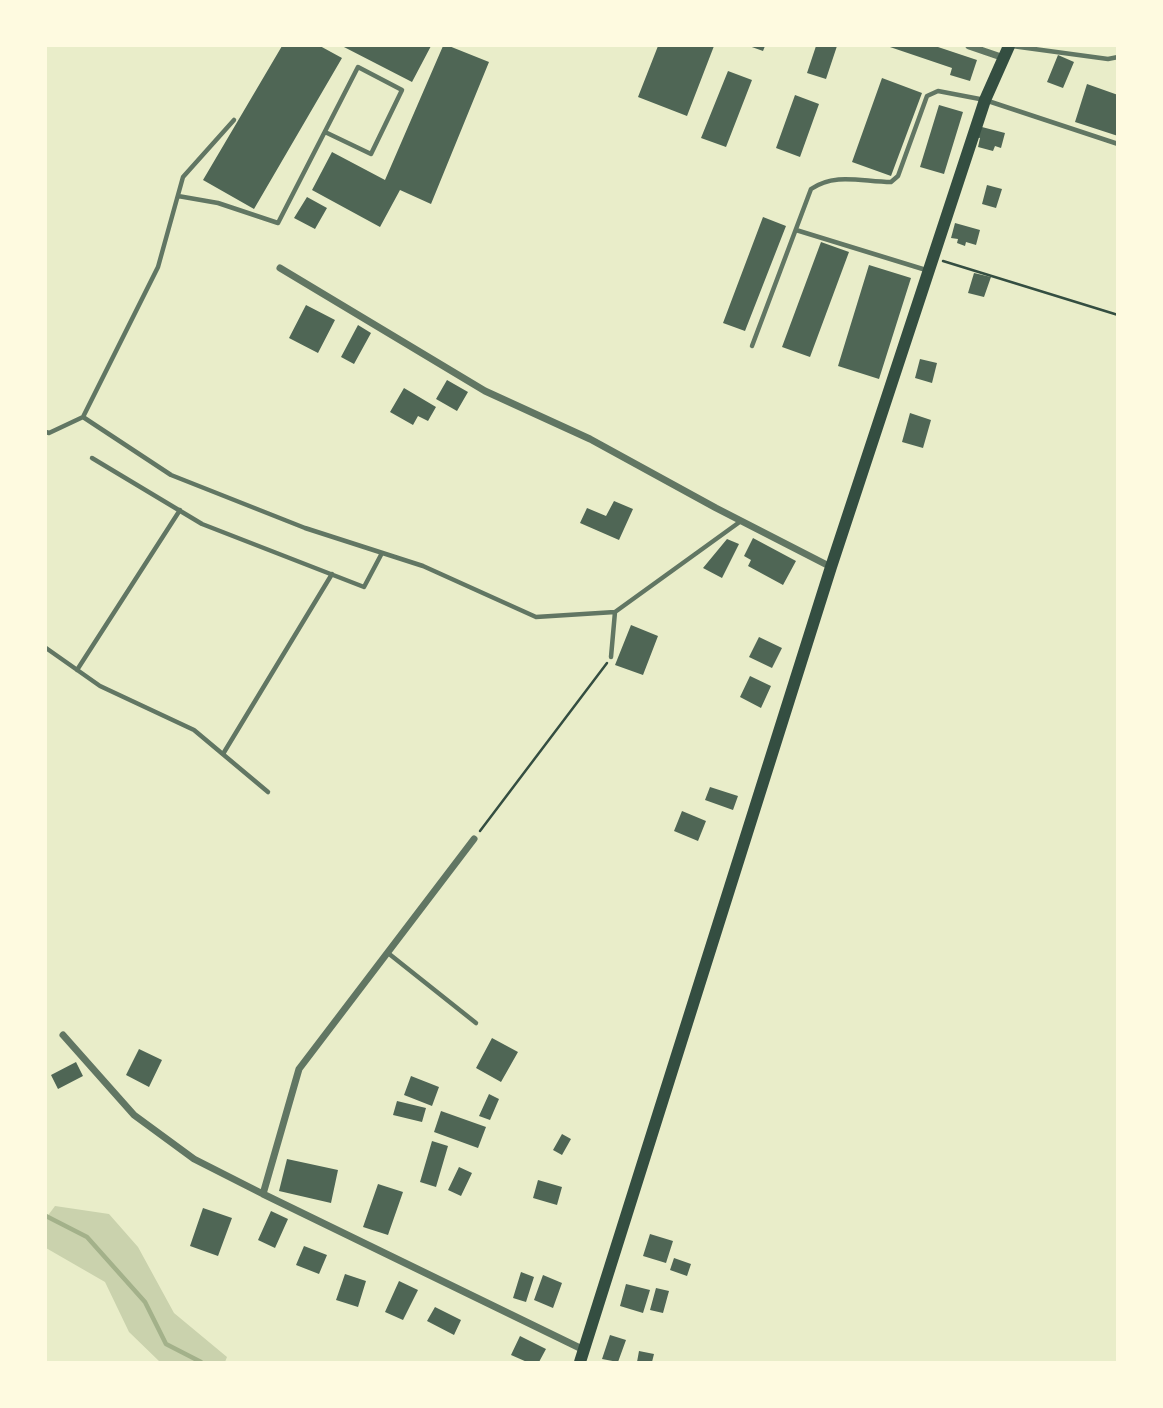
<!DOCTYPE html>
<style>
body{margin:0}
#map{position:relative;width:1163px;height:1408px;overflow:hidden;background:#e9edc9;font-family:"Golos Text",sans-serif}
canvas{display:block}
.frame{position:absolute;inset:0;border:47px solid #fefae0;pointer-events:none}
</style>
<div id="map">
<canvas width="1163" height="1408"></canvas>
<div class="frame"></div>
</div>
<script>
const ctx = document.querySelector('canvas').getContext('2d');
ctx.lineJoin = 'round';
function paint(path, color) {
  ctx.fillStyle = color;
  ctx.fill(path, 'evenodd');
}
function trace(path, color, width, dash) {
  ctx.strokeStyle = color;
  ctx.lineWidth = width;
  ctx.lineCap = dash ? 'butt' : 'round';
  ctx.setLineDash(dash || []);
  ctx.stroke(path);
}
paint(new Path2D(`
 M55,1206L109,1214L138,1247L174,1313L227,1357L225,1362H160L129,1332L105,1282L46,1248V1218Z`), '#cad2ad');
trace(new Path2D(`
 M46,1216L87,1237L145,1302L166,1344L201,1362`), '#a3b18a', 4.5);
paint(new Path2D(`
 M282,46H320L342,58L254,209L203,180Z
 M342,46H431L412,82Z
 M443,46H449L489,62L431,204L400,190L380,227L312,190L332,152L385,180Z
 M658,46H714L687,116L638,97Z
 M749,46H765L763,51Z
 M816,46H837L826,79L807,73Z
 M887,46H935L977,60L970,81L950,75L952,68Z
 M1058,55L1074,62L1063,88L1047,82Z
 M728,71L752,80L726,147L701,138Z
 M882,78L922,93L891,176L852,162Z
 M1087,84L1118,95V136L1075,122Z
 M795,95L819,104L800,157L776,148Z
 M939,105L963,112L944,174L920,167Z
 M978,126L1005,133L1001,148L995,146L993,151L978,147L980,138L975,137Z
 M987,185L1002,189L996,208L982,204Z
 M307,197L327,208L315,229L294,218Z
 M763,217L786,226L745,331L723,323Z
 M955,223L980,230L976,245L966,242L965,246L957,243L958,239L951,238Z
 M821,242L849,252L810,357L782,347Z
 M869,265L911,278L879,379L838,366Z
 M974,273L991,277L984,297L968,293Z
 M306,305L335,320L318,353L289,338Z
 M358,325L371,333L354,364L341,357Z
 M920,359L937,363L932,383L915,378Z
 M447,380L468,392L457,411L436,399Z
 M404,388L436,407L428,421L418,416L413,425L390,412Z
 M910,413L931,420L923,448L902,442Z
 M614,501L633,509L619,540L580,523L587,508L606,516Z
 M753,538L796,561L783,585L748,566L751,560L744,556Z
 M727,539L739,544L722,578L703,568Z
 M631,625L658,636L643,675L615,665Z
 M759,637L782,648L772,668L749,657Z
 M750,676L771,686L761,708L740,697Z
 M710,787L738,796L733,810L705,800Z
 M682,811L706,821L698,841L674,831Z
 M492,1038L518,1052L501,1082L476,1068Z
 M139,1049L162,1060L149,1087L126,1075Z
 M76,1062L83,1076L58,1089L51,1075Z
 M411,1076L439,1087L432,1106L404,1095Z
 M489,1094L499,1099L490,1120L479,1116Z
 M397,1101L426,1108L422,1122L393,1115Z
 M441,1111L486,1127L478,1148L434,1132Z
 M562,1134L571,1139L562,1155L553,1150Z
 M432,1141L448,1146L436,1187L420,1182Z
 M287,1159L338,1170L331,1203L279,1191Z
 M459,1167L472,1173L461,1196L448,1190Z
 M538,1180L562,1187L557,1205L533,1198Z
 M378,1184L403,1192L388,1235L363,1227Z
 M203,1208L232,1218L218,1256L190,1246Z
 M271,1211L288,1219L275,1248L258,1240Z
 M650,1234L673,1241L666,1263L643,1256Z
 M304,1246L327,1255L319,1274L296,1265Z
 M674,1258L691,1264L687,1276L670,1270Z
 M521,1272L534,1277L526,1302L513,1298Z
 M345,1274L366,1281L358,1307L336,1300Z
 M543,1275L562,1283L553,1308L534,1300Z
 M399,1281L418,1290L403,1320L385,1312Z
 M626,1284L650,1290L643,1313L620,1306Z
 M656,1288L669,1291L663,1313L650,1310Z
 M435,1307L461,1320L454,1335L427,1321Z
 M610,1335L626,1340L618,1362L602,1359Z
 M520,1336L546,1349L539,1362H527L511,1355Z
 M639,1351L654,1354L652,1362H637Z`), '#4f6655');
trace(new Path2D(`
 M943,261L1118,315
 M480,831L607,663`), '#344e41', 2.5);
trace(new Path2D(`
 M1012,46L1108,59L1118,57
 M234,120L183,177L158,267L83,417L171,475L305,528L423,566L536,617L615,612
 M178,196L218,203L278,223L358,67L402,90L371,154L325,132
 M796,230L926,270
 M752,346L811,189C835,172 863,182 891,182L898,176L927,96L938,91L985,100L1118,144
 M46,432L49,433L83,417
 M92,458L202,524L364,587L382,553
 M46,648L100,686L194,730L268,792
 M611,657L615,612L741,521
 M77,670L180,510
 M223,754L332,574
 M388,953L476,1023`), '#617663', 4.5);
trace(new Path2D(`
 M969,46L1004,58
 M280,268L485,391L590,439L716,508L831,567
 M474,839L299,1069L263,1194L584,1350
 M63,1035L134,1115L194,1159L263,1194`), '#617663', 7);
trace(new Path2D(`
 M580,1362L831,567L985,100L1009,46`), '#344e41', 12);
</script>
